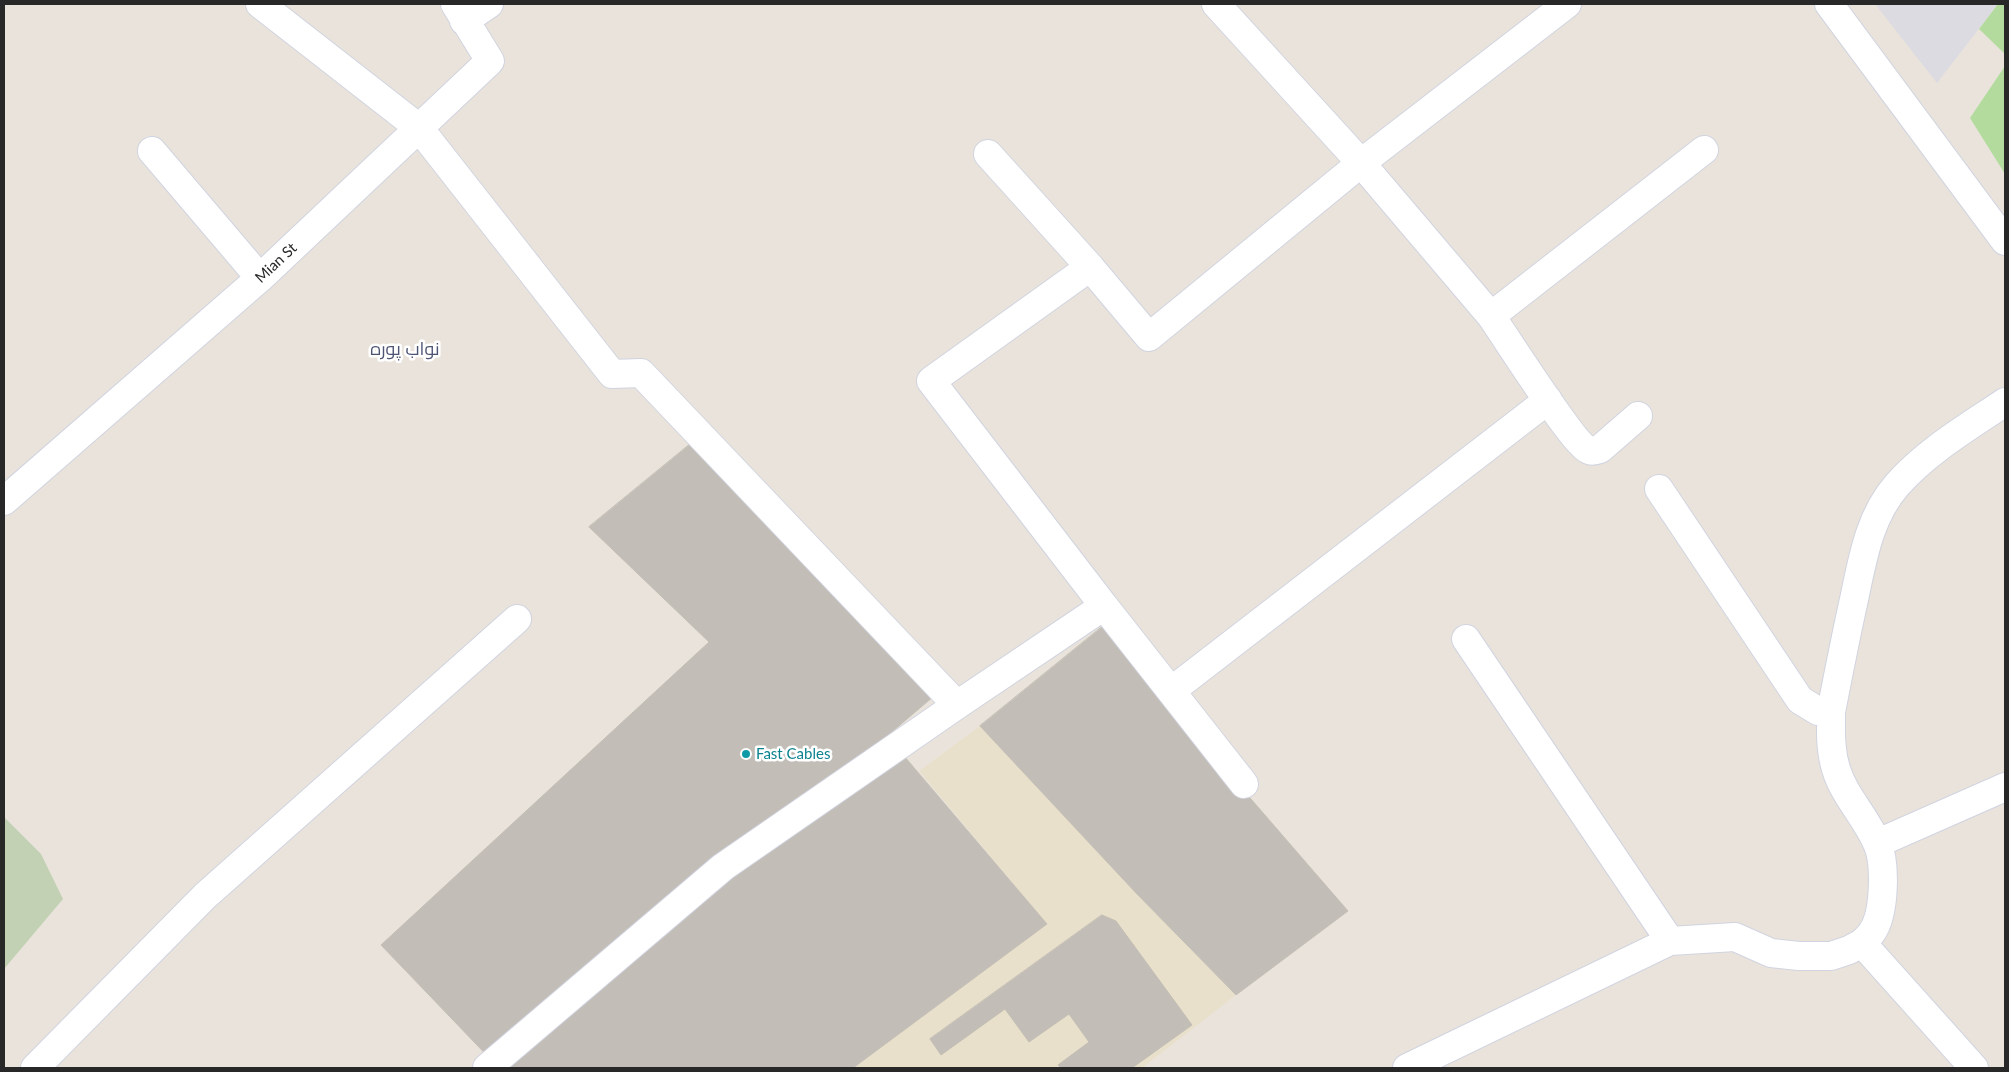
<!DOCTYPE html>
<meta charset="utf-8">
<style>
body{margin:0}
#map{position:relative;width:2009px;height:1072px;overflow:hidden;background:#e9e3db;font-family:Lato,sans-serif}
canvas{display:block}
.frame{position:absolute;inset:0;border:5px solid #282828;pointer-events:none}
</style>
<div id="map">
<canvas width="2009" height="1072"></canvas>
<div class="frame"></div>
</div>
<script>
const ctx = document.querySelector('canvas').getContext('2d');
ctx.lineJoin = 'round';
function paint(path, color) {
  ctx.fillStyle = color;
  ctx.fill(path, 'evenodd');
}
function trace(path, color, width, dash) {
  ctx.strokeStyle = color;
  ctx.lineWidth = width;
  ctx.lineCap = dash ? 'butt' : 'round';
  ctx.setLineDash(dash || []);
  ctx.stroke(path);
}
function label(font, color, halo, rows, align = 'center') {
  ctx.font = font + ' Lato,Cairo,sans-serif';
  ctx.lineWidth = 5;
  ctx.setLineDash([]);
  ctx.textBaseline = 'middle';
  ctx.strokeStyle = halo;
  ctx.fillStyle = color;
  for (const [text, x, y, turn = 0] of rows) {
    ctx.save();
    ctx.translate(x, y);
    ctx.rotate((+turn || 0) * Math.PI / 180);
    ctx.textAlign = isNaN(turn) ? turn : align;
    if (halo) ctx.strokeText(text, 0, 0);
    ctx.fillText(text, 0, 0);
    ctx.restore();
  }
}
paint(new Path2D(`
 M1875,4H1998L1937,83Z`), '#dddbe2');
paint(new Path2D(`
 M980,726L1136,893L1236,995L1142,1068H853L1047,924L919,771Z`), '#e9e0cc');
paint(new Path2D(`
 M1998,4H2005V54L1979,29Z
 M2005,66V174L1970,118Z`), '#b2db9d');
paint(new Path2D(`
 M4,817L41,854L63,899L4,969Z`), '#c2d1b4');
const building = new Path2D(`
 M694,441L934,696L887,736L1047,924L853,1068H499L381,945L709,642L589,527Z
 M1102,627L1348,911L1236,995L1136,893L980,726Z
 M1102,915L1116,921L1192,1025L1132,1068H1061L1058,1065L1089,1042L1069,1014L1029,1042L1005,1009L941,1055L930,1039Z`);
paint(building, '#c2bdb7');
trace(building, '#c4bfb5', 1);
const minor = new Path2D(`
 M260,4L419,128L612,374L641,373L957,705
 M1567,4L1361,163L1491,316L1704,150
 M1829,4L2005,241
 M464,21L489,4
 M152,151L260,278
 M1090,267L1149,337L1361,163L1216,4
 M1491,316C1505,336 1574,445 1589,450C1593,452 1597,450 1600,449L1638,416
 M1659,489L1800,700L1818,711L1831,712C1831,731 1830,750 1836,769C1844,796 1866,817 1877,843C1886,862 1885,914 1872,932C1870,936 1865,940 1862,943L1974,1068
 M4,501L260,278L490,61L455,4
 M1104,606L1244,784
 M1466,639L1670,941
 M1171,691L1548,400
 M1831,712C1838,676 1845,640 1853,604C1862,563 1868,518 1897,485C1927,451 1968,427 2005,402
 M1878,843L2005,787
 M35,1068L205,896L517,619
 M487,1068L723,867L957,705L1104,606L931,381L1090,267L988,154
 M1407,1068L1670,941L1735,937L1771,953L1799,956H1831L1849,950L1862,943`);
trace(minor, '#d1d4e0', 30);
trace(minor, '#fff', 28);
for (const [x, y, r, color] of [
 [746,754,5,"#0f9aa8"]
]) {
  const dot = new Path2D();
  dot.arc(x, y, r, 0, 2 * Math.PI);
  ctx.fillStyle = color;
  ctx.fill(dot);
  trace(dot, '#fff', 2);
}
label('15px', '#282828', '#fff', [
 ["Mian St",276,263,-43]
]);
label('15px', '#0d838f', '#fff', [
 ["Fast Cables",756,754]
], 'left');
label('18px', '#4e5474', '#fff', [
 ["نواب پورہ",405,349]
]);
</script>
